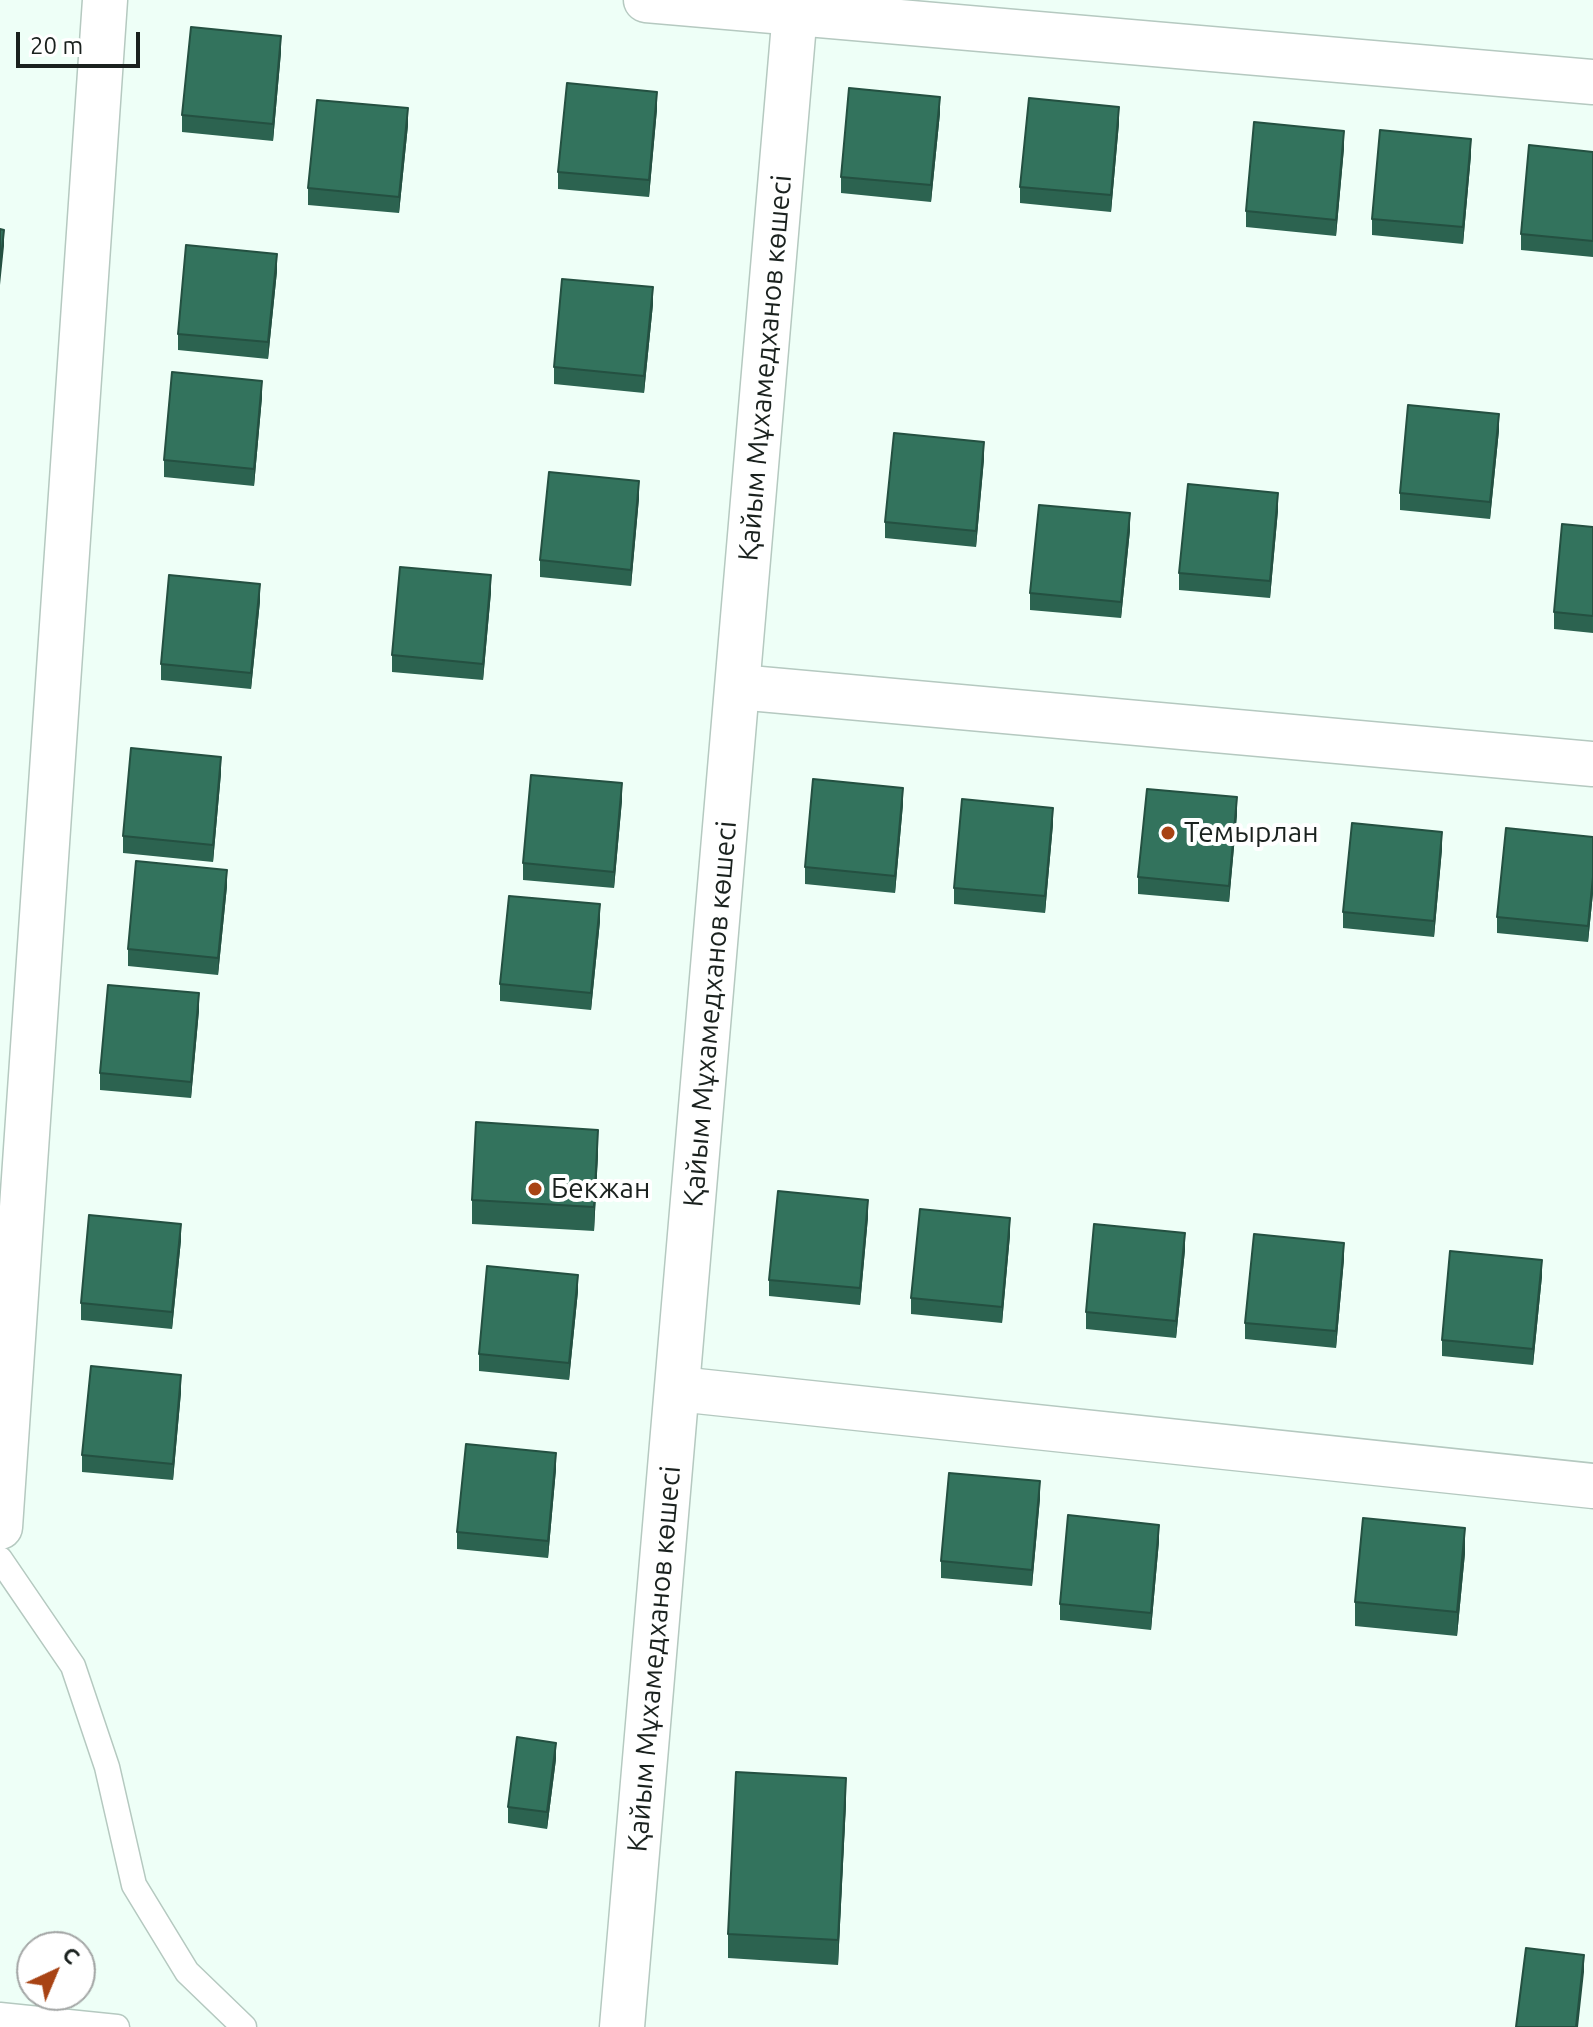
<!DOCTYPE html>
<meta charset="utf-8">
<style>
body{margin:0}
#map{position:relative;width:1593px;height:2027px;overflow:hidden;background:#eefff7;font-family:Ubuntu,sans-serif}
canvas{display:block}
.north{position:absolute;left:16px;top:1931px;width:80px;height:80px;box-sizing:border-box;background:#fff;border:2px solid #a3a6a5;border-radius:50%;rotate:44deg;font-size:22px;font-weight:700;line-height:32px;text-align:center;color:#1a211e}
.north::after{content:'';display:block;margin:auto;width:28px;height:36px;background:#a84314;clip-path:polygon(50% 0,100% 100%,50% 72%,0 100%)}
.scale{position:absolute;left:16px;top:32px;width:124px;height:36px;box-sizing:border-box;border:4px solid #1a211e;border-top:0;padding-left:10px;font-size:24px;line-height:28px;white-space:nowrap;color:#1a211e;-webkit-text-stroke:6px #fff;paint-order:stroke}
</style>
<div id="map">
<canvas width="1593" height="2027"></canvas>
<div class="north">С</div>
<div class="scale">20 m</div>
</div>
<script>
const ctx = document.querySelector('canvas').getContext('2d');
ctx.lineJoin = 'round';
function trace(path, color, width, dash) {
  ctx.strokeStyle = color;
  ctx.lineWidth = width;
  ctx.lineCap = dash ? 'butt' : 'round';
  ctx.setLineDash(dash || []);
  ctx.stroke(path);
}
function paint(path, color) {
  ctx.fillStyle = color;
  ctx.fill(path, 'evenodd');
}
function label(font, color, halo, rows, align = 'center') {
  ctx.font = font + ' Ubuntu,sans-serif';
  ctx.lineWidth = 8;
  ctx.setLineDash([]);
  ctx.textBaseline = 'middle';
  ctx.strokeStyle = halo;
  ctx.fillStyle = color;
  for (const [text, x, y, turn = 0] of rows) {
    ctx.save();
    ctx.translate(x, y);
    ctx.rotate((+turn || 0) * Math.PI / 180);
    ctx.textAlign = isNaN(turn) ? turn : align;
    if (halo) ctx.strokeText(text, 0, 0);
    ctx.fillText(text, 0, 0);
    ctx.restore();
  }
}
const service = new Path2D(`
 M0,1559L73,1666L107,1767L134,1885L187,1972L244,2027
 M0,2015L117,2027`);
const minor = new Path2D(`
 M646,0L1593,82
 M738,687L1593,764
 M678,1389L1593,1486
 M0,1527L105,0`);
const tertiary = new Path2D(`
 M622,2027L796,0`);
trace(service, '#b5c9c0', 27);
trace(minor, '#b5c9c0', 47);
trace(tertiary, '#b5c9c0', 47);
trace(service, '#fff', 24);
trace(minor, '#fff', 44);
trace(tertiary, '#fff', 44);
paint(new Path2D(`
 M281,52L273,141L182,132V115Z
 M657,109L649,197L558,189V172Z
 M940,113L931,202L841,193V177Z
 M1119,123L1111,212L1020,203V187Z
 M408,125L399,213L308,205V188Z
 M1344,148L1336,236L1246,227V211Z
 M1593,152V257L1521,250V234Z
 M1471,155L1463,244L1372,235V219Z
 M277,271L268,359L178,350V334Z
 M653,304L644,393L554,384V367Z
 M262,397L254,486L164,477V460Z
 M1499,430L1490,519L1400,510V493Z
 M984,459L976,547L885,538V522Z
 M639,498L631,586L540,577V560Z
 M1278,510L1270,598L1179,590V573Z
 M1593,527V633L1554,629V612Z
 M1130,530L1121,618L1030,610V593Z
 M491,592L483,680L392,672V655Z
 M260,601L251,689L161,680V664Z
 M221,773L213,862L123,853V836Z
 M622,800L614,888L523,880V863Z
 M903,804L895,893L805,884V867Z
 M1237,814L1229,902L1138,894V877Z
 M1053,824L1045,913L954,904V888Z
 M1593,837V893L1588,942L1497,933V917Z
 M1442,849L1434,937L1343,928V912Z
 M227,886L218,975L128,966V949Z
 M600,921L591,1010L500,1001V984Z
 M199,1010L191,1098L100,1090V1073Z
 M598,1154L594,1231L472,1224V1200Z
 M868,1217L860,1305L769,1296V1280Z
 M1010,1235L1002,1323L911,1314V1298Z
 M181,1240L172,1329L81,1320V1303Z
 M1185,1250L1176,1338L1086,1329V1312Z
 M1344,1259L1336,1348L1245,1339V1323Z
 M1542,1276L1533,1365L1442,1356V1340Z
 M578,1291L569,1380L479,1371V1354Z
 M181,1392L173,1480L82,1472V1455Z
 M556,1469L548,1558L457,1549V1532Z
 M1040,1498L1032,1586L941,1578V1561Z
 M1159,1541L1151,1630L1060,1620V1604Z
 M1465,1553L1457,1636L1355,1626V1602Z
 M556,1759L547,1829L508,1823V1807Z
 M846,1803L838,1965L728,1958V1934Z`), '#2c6350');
paint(new Path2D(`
 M281,36V52L273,141V124Z
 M657,92V109L649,197V180Z
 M940,97V113L931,202V185Z
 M1119,107V123L1111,212V195Z
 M408,108V125L399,213V197Z
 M1344,131V148L1336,236V220Z
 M1471,139V155L1463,244V227Z
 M4,230V246L0,285V268Z
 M277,254V271L268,359V342Z
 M653,287V304L644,393V376Z
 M262,381V397L254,486V469Z
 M1499,414V430L1490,519V502Z
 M984,442V459L976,547V531Z
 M639,481V498L631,586V570Z
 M1278,493V510L1270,598V581Z
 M1130,513V530L1121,618V602Z
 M491,575V592L483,680V664Z
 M260,584V601L251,689V673Z
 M221,757V773L213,862V845Z
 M622,783V800L614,888V872Z
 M903,788V804L895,893V876Z
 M1237,797V814L1229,902V886Z
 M1053,808V824L1045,913V896Z
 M1442,832V849L1434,937V921Z
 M227,870V886L218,975V958Z
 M1593,877V893L1588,942V926Z
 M600,904V921L591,1010V993Z
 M199,993V1010L191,1098V1082Z
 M598,1130V1154L594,1231V1207Z
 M868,1200V1217L860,1305V1288Z
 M1010,1218V1235L1002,1323V1307Z
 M181,1224V1240L172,1329V1312Z
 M1185,1233V1250L1176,1338V1321Z
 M1344,1243V1259L1336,1348V1331Z
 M1542,1260V1276L1533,1365V1349Z
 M578,1275V1291L569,1380V1363Z
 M181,1375V1392L173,1480V1464Z
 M556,1453V1469L548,1558V1541Z
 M1040,1481V1498L1032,1586V1570Z
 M1159,1525V1541L1151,1630V1613Z
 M1465,1528V1553L1457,1636V1612Z
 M556,1743V1759L547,1829V1812Z
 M846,1778V1803L838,1965V1940Z
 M1584,1955V1972L1578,2027H1576Z`), '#245041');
const building = new Path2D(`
 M191,27L281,36L273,124L182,115Z
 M567,83L657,92L649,180L558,172Z
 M849,88L940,97L931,185L841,177Z
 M1029,98L1119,107L1111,195L1020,187Z
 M317,100L408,108L399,197L308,188Z
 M1254,122L1344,131L1336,220L1246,211Z
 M1380,130L1471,139L1463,227L1372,219Z
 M1529,145L1593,152V241L1521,234Z
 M0,229L4,230L0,268Z
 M186,245L277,254L268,342L178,334Z
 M562,279L653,287L644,376L554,367Z
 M172,372L262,381L254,469L164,460Z
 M1408,405L1499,414L1490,502L1400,493Z
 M894,433L984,442L976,531L885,522Z
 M549,472L639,481L631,570L540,560Z
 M1188,484L1278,493L1270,581L1179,573Z
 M1039,505L1130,513L1121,602L1030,593Z
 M1562,524L1593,527V616L1554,612Z
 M400,567L491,575L483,664L392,655Z
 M169,575L260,584L251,673L161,664Z
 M131,748L221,757L213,845L123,836Z
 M531,775L622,783L614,872L523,863Z
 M813,779L903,788L895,876L805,867Z
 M1147,789L1237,797L1229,886L1138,877Z
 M962,799L1053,808L1045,896L954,888Z
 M1352,823L1442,832L1434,921L1343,912Z
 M1506,828L1593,837V877L1588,926L1497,917Z
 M136,861L227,870L218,958L128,949Z
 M509,896L600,904L591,993L500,984Z
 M108,985L199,993L191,1082L100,1073Z
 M476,1122L598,1130L594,1207L472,1200Z
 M778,1191L868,1200L860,1288L769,1280Z
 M920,1209L1010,1218L1002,1307L911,1298Z
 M89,1215L181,1224L172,1312L81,1303Z
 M1094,1224L1185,1233L1176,1321L1086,1312Z
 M1254,1234L1344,1243L1336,1331L1245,1323Z
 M1450,1251L1542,1260L1533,1349L1442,1340Z
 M487,1266L578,1275L569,1363L479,1354Z
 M91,1366L181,1375L173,1464L82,1455Z
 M466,1444L556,1453L548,1541L457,1532Z
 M949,1473L1040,1481L1032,1570L941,1561Z
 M1068,1515L1159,1525L1151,1613L1060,1604Z
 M1363,1518L1465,1528L1457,1612L1355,1602Z
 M517,1737L556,1743L547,1812L508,1807Z
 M736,1772L846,1778L838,1940L728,1934Z
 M1526,1948L1584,1955L1576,2027H1516Z`);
paint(building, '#33735d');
trace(building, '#245041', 2);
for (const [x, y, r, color] of [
 [1168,833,8,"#a84314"],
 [535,1189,8,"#a84314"]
]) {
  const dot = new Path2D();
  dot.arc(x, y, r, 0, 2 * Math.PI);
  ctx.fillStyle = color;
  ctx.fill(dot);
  trace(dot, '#fff', 3);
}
label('28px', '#1a211e', '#fff', [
 ["Қайым Мұхамедханов көшесі",765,368,-85],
 ["Қайым Мұхамедханов көшесі",710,1014,-85],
 ["Қайым Мұхамедханов көшесі",654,1659,-85]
]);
label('28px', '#1a211e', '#fff', [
 ["Темырлан",1184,833],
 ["Бекжан",551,1189]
], 'left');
</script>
